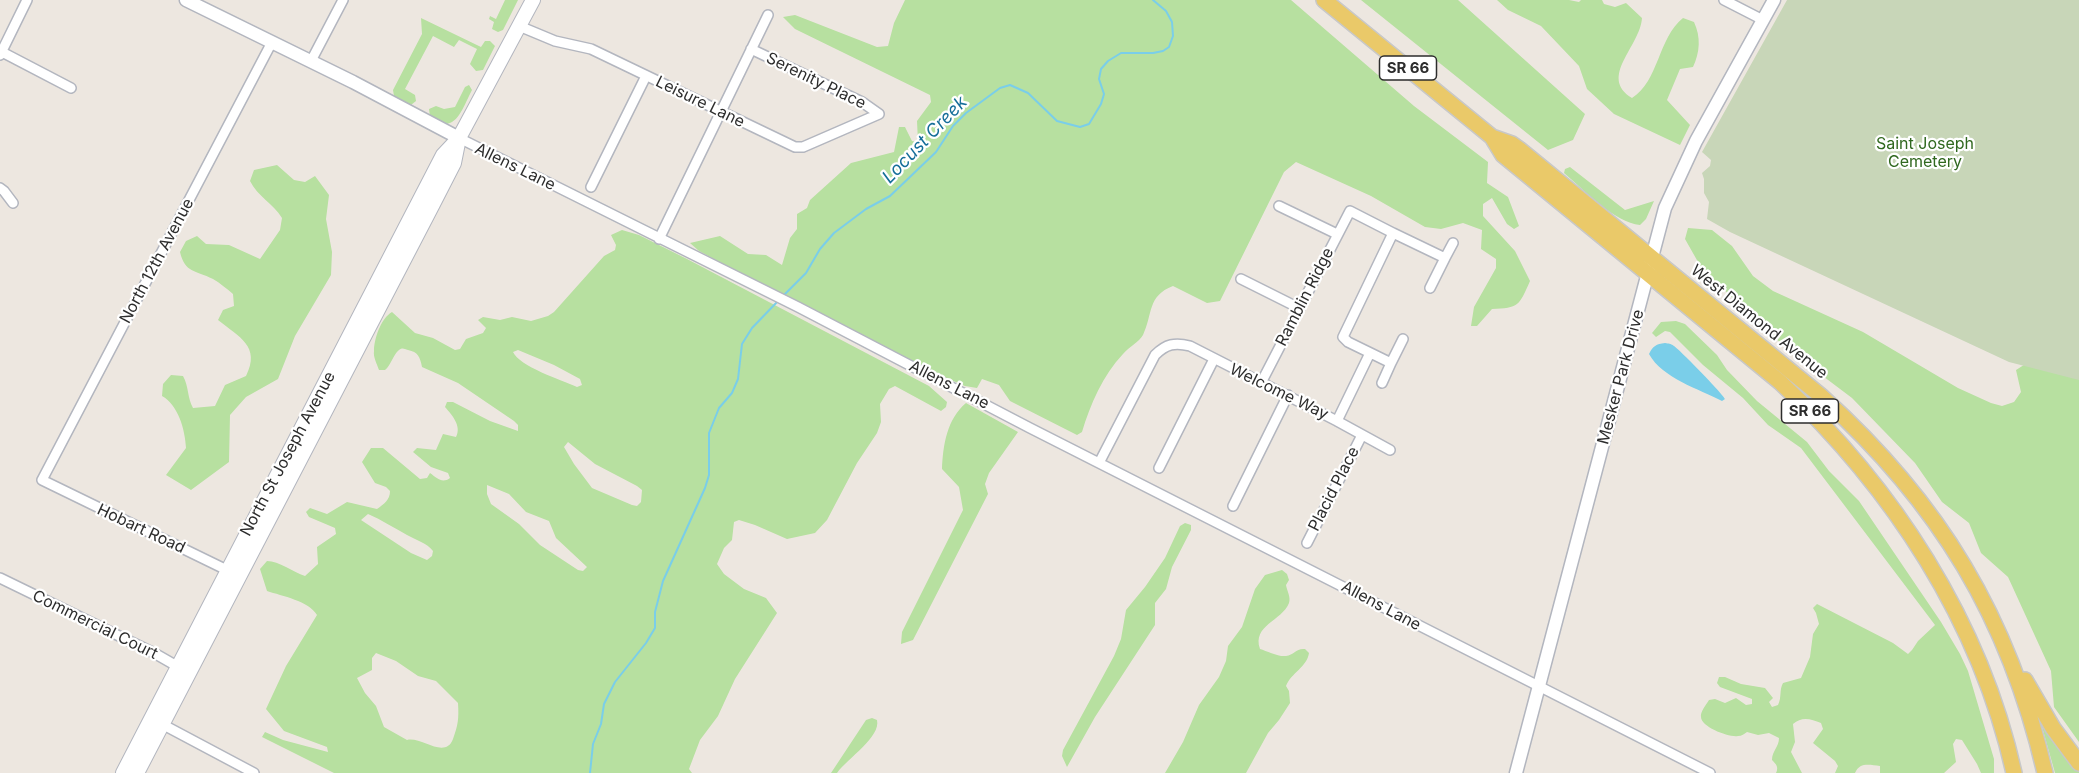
<!DOCTYPE html>
<style>
body{margin:0}
canvas{display:block;background:#ede7e0}
</style>
<canvas width="2079" height="773"></canvas>
<script>
const ctx = document.querySelector('canvas').getContext('2d');
ctx.lineJoin = 'round';
function paint(path, color) {
  ctx.fillStyle = color;
  ctx.fill(path, 'evenodd');
}
function trace(path, color, width, dash) {
  ctx.strokeStyle = color;
  ctx.lineWidth = width;
  ctx.lineCap = dash ? 'butt' : 'round';
  ctx.setLineDash(dash || []);
  ctx.stroke(path);
}
function label(font, color, halo, rows, align = 'center') {
  ctx.font = font + ' Inter,sans-serif';
  ctx.lineWidth = 4.5;
  ctx.setLineDash([]);
  ctx.textBaseline = 'middle';
  ctx.strokeStyle = halo;
  ctx.fillStyle = color;
  for (const [text, x, y, turn = 0] of rows) {
    ctx.save();
    ctx.translate(x, y);
    ctx.rotate((+turn || 0) * Math.PI / 180);
    ctx.textAlign = isNaN(turn) ? turn : align;
    if (halo) ctx.strokeText(text, 0, 0);
    ctx.fillText(text, 0, 0);
    ctx.restore();
  }
}
paint(new Path2D(`
 M505,0H518L503,30L498,32L492,29L494,22L489,19L490,16L496,19Z
 M905,0H1291L1414,106L1488,162L1487,183L1508,197L1519,226L1514,229L1507,224L1492,198L1483,204V216L1515,251L1530,281C1519,306 1519,308 1492,309L1477,326H1471L1474,307L1496,268V259L1481,249L1482,230L1463,223L1441,229L1425,227L1371,196L1296,162L1284,172L1220,301L1207,303L1173,286C1147,296 1153,314 1143,335C1139,342 1129,347 1123,354C1103,375 1090,405 1082,432L1077,435L1010,401L999,385L982,379L977,388L965,386L893,355L699,251L690,243L720,236L748,254L766,255L782,265L790,238L797,229V214L807,208L810,200L851,163L894,152L899,127H905L912,141L918,142L917,121L931,102L930,95L795,29L783,17L795,15L877,47L888,46L894,23Z
 M1361,0H1458L1585,114L1573,140L1548,150Z
 M1497,0H1569L1579,2L1581,0H1602L1604,4L1615,7L1626,3L1642,18C1640,47 1598,77 1632,98C1659,81 1658,38 1683,18L1694,22C1701,37 1700,52 1693,67L1680,69L1667,100L1690,125L1680,145L1614,114L1587,89L1579,66L1541,26L1508,10Z
 M421,18L481,47L485,41H490L495,46L483,70L476,71L470,64L477,49L459,40L454,47L433,36L405,89L415,95L416,101L411,105L394,96L393,90L422,34Z
 M469,85L472,90C462,109 455,137 430,117L429,109L436,106L444,109L455,107L465,87Z
 M277,165L294,180L305,182L315,176L329,195L326,219L332,252L331,275L295,336L278,379L246,397L230,415L229,462L191,490L166,475L186,448C185,429 178,405 162,396L163,384L171,375L183,376C189,387 187,397 193,408L215,406L225,385L246,376C261,346 239,337 218,320L223,310L234,306L233,294C227,289 220,283 213,279C195,270 185,273 180,252L186,241L197,236L206,244L229,245L260,259L280,230L282,218C273,203 258,197 250,181L254,170Z
 M1570,167L1625,210L1654,201L1646,219L1640,225C1615,223 1583,189 1564,173L1565,169Z
 M1688,228L1712,230L1732,246L1753,276L1773,291L1863,332L1958,388L1991,403L2002,406L2014,402L2021,392L2016,370L2027,363L2079,375V742L2054,707L2051,671L2008,577L1981,553L1969,523L1942,502L1915,463L1852,398L1787,349L1702,269L1685,239Z
 M622,230L639,235L687,259L929,386L947,402L946,407L941,411L895,386L889,389L880,404L881,422L877,433L857,463L827,520L815,533L787,539L755,525L739,520L734,522L732,540L724,548L717,564L724,574L744,589L766,598L777,613L735,679L718,716L700,740L689,769L692,773H334L262,737L265,732L283,740L328,752L327,747L284,731L266,709L286,666L317,615C309,601 282,596 267,591L260,569L267,561C279,561 293,572 305,576L318,564L317,547L336,534L335,528L309,517L306,512L310,508L327,514L347,502L377,509C384,504 390,500 390,491L386,487L375,483L362,462L371,448H383L420,479L427,478L430,473C437,478 442,484 450,478L448,473L431,467L413,452L417,448L436,450L443,434L456,437C462,426 452,415 445,407L447,402H453L490,421L518,431V425L514,421L458,383L422,367C420,357 418,352 408,350C404,349 403,347 399,350C393,355 391,365 385,370H379C377,364 373,357 374,351C374,339 381,318 392,312L415,333L433,338L455,350L460,349L466,339L483,333L486,328L478,320L483,317L500,320L512,317L531,321L548,316L554,312L604,256L615,250L616,245L611,235ZM518,350L554,365L580,379L582,385L577,387C561,380 519,366 513,352ZM568,442L595,464L637,486L642,490L641,502L637,506L632,505L592,488L574,464L564,447ZM487,485L509,494L526,512L549,521L556,538L587,567L583,571L578,570L540,545L519,524L491,504L487,494ZM368,514C382,520 394,528 407,535C416,540 427,543 433,551L432,556L427,560L411,553L361,520ZM376,653L396,661L418,676L436,681L458,703C459,719 458,725 453,739C445,760 421,736 407,740L384,727L376,706L365,693L357,678L372,670V658Z
 M1676,321L1685,324L1717,355L1727,370L1757,401L1807,442L1829,471L1859,501L1941,622L1960,654L1968,671L1994,759V773H1981L1977,764L1962,740L1956,739L1953,744L1956,762L1944,773H1880V766C1869,765 1860,762 1855,773H1835L1838,766L1835,761L1813,743L1823,729L1821,723C1811,719 1802,716 1793,724L1795,742L1791,752L1802,773H1776C1779,767 1776,764 1772,760C1772,751 1779,747 1779,738L1769,733L1758,735L1747,732C1744,734 1742,736 1738,736C1730,738 1701,727 1701,717C1700,712 1706,705 1709,700L1715,699L1725,703L1736,698L1746,705L1752,704V699L1720,687L1717,683L1719,677H1725L1741,684L1765,688L1773,698L1769,702L1772,707L1778,705C1782,697 1779,690 1783,683L1801,678L1810,657L1813,634L1819,624L1816,613L1813,608L1817,604L1893,643L1908,654L1912,650L1918,641L1935,625L1801,448L1768,425L1743,398L1703,365L1670,332L1665,331L1656,337L1652,333L1661,322Z
 M966,403L1018,432L989,473L985,484L988,494L913,640L901,644L902,632L963,510L959,487L942,469C943,445 947,419 966,403Z
 M1185,523L1191,525V530L1172,567L1166,589L1155,603V625L1095,717L1067,767L1062,756L1063,750L1114,656L1121,639L1126,610L1145,587L1165,558L1180,526Z
 M1282,570L1287,574L1289,580L1286,585C1287,591 1291,597 1289,603C1282,621 1252,625 1260,649C1267,651 1278,657 1286,656C1294,655 1296,648 1305,649L1309,653C1307,667 1291,673 1286,686L1289,691L1290,703L1279,720L1268,733L1246,773H1165L1183,742L1199,705L1219,677L1226,661L1228,646L1242,627L1255,589L1265,575Z
 M2037,709L2079,771V773H2055Z
 M872,718L877,720C881,737 848,758 837,773H831L866,720Z`), '#b7e0a0');
paint(new Path2D(`
 M1787,0H2079V380L2009,362L1730,232L1707,219L1709,202L1704,193V179L1702,173L1710,166L1711,160L1702,152Z`), '#c8d6b8');
paint(new Path2D(`
 M1665,343C1669,344 1670,343 1674,346C1680,350 1724,395 1725,399L1722,401C1699,389 1662,378 1649,354C1653,346 1656,344 1665,343Z`), '#7acee9');
trace(new Path2D(`
 M782,297L806,273L820,249L834,233L866,209L890,196L936,152L953,126L966,113L1000,88L1010,85L1028,93L1057,121L1080,127L1089,124L1101,104L1104,94L1099,79L1101,69L1108,61L1121,53H1153L1163,51L1169,47L1173,36L1172,22L1166,11L1153,0
 M590,773L593,744L601,724L604,704L615,682L646,643L655,628V612L663,581L705,488L709,475V433L719,408L732,393L738,379L742,344L752,328L778,301`), '#7acee9', 2);
const minor = new Path2D(`
 M1724,0L1763,20
 M519,26L555,41L591,49L795,147H803L879,114L862,102L751,49
 M2,52L71,88
 M0,55L27,0
 M311,61L343,0
 M459,138L798,307L1030,428L1710,773
 M591,187L646,76
 M0,188L4,191L13,203
 M1279,206L1337,234
 M659,239L768,15
 M1445,258L1453,243
 M1241,279L1299,308
 M1391,363L1403,339
 M1261,383L1350,211L1393,233
 M1382,383L1391,363L1348,342L1343,337L1393,233L1445,258L1430,288
 M1337,421L1370,353
 M1099,463L1155,355C1166,344 1175,342 1190,346L1337,421L1390,450
 M1159,468L1214,359
 M1233,506L1288,395
 M1307,543L1362,435
 M231,572L42,480L272,42
 M0,578L154,653L182,669
 M158,722L254,773`);
const tertiary = new Path2D(`
 M186,0L353,82L459,138
 M1516,773L1665,208L1696,141L1774,0`);
const secondary = new Path2D(`
 M123,773L443,155L459,138L533,0
 M137,773L433,204L454,163L459,138`);
const primary = new Path2D(`
 M1324,0L1492,137L1512,144L1519,149L1821,396C1940,503 2009,618 2045,773
 M1492,137L1503,155L1780,382C1893,488 1980,620 2014,773
 M2025,680L2053,728L2079,763`);
trace(minor, '#b3b6bf', 12);
trace(tertiary, '#b3b6bf', 15);
trace(secondary, '#b3b6bf', 16);
trace(primary, '#c8c8c8', 18);
trace(minor, '#fff', 9);
trace(tertiary, '#fff', 12);
trace(secondary, '#fff', 14);
trace(primary, '#eac969', 15);
for (const [x, y, w] of [
 [1408,68,57],
 [1810,411,57]
]) {
  const box = new Path2D();
  box.roundRect(x - w / 2, y - 12, w, 24, 4.5);
  ctx.fillStyle = '#fff';
  ctx.fill(box);
  trace(box, '#2d2d2d', 1.5);
}
label('bold 15px', '#2d2d2d', null, [
 ["SR 66",1408,68],
 ["SR 66",1810,411]
]);
label('16px', '#2d2d2d', '#fff', [
 ["Serenity Place",816,81,26],
 ["Leisure Lane",700,102,26],
 ["Allens Lane",515,167,26],
 ["North 12th Avenue",157,261,-62],
 ["Ramblin Ridge",1305,297,-63],
 ["West Diamond Avenue",1759,322,39],
 ["Mesker Park Drive",1621,377,-75],
 ["Allens Lane",949,385,27],
 ["Welcome Way",1279,392,26],
 ["North St Joseph Avenue",288,454,-62],
 ["Placid Place",1334,489,-63],
 ["Hobart Road",141,529,25],
 ["Allens Lane",1381,606,28],
 ["Commercial Court",95,625,26]
]);
label('16px', '#30681f', '#fff', [
 ["Saint Joseph",1925,144],
 ["Cemetery",1925,162]
]);
label('italic 18px', '#156e99', '#fff', [
 ["Locust Creek",925,140,-46]
]);
</script>
